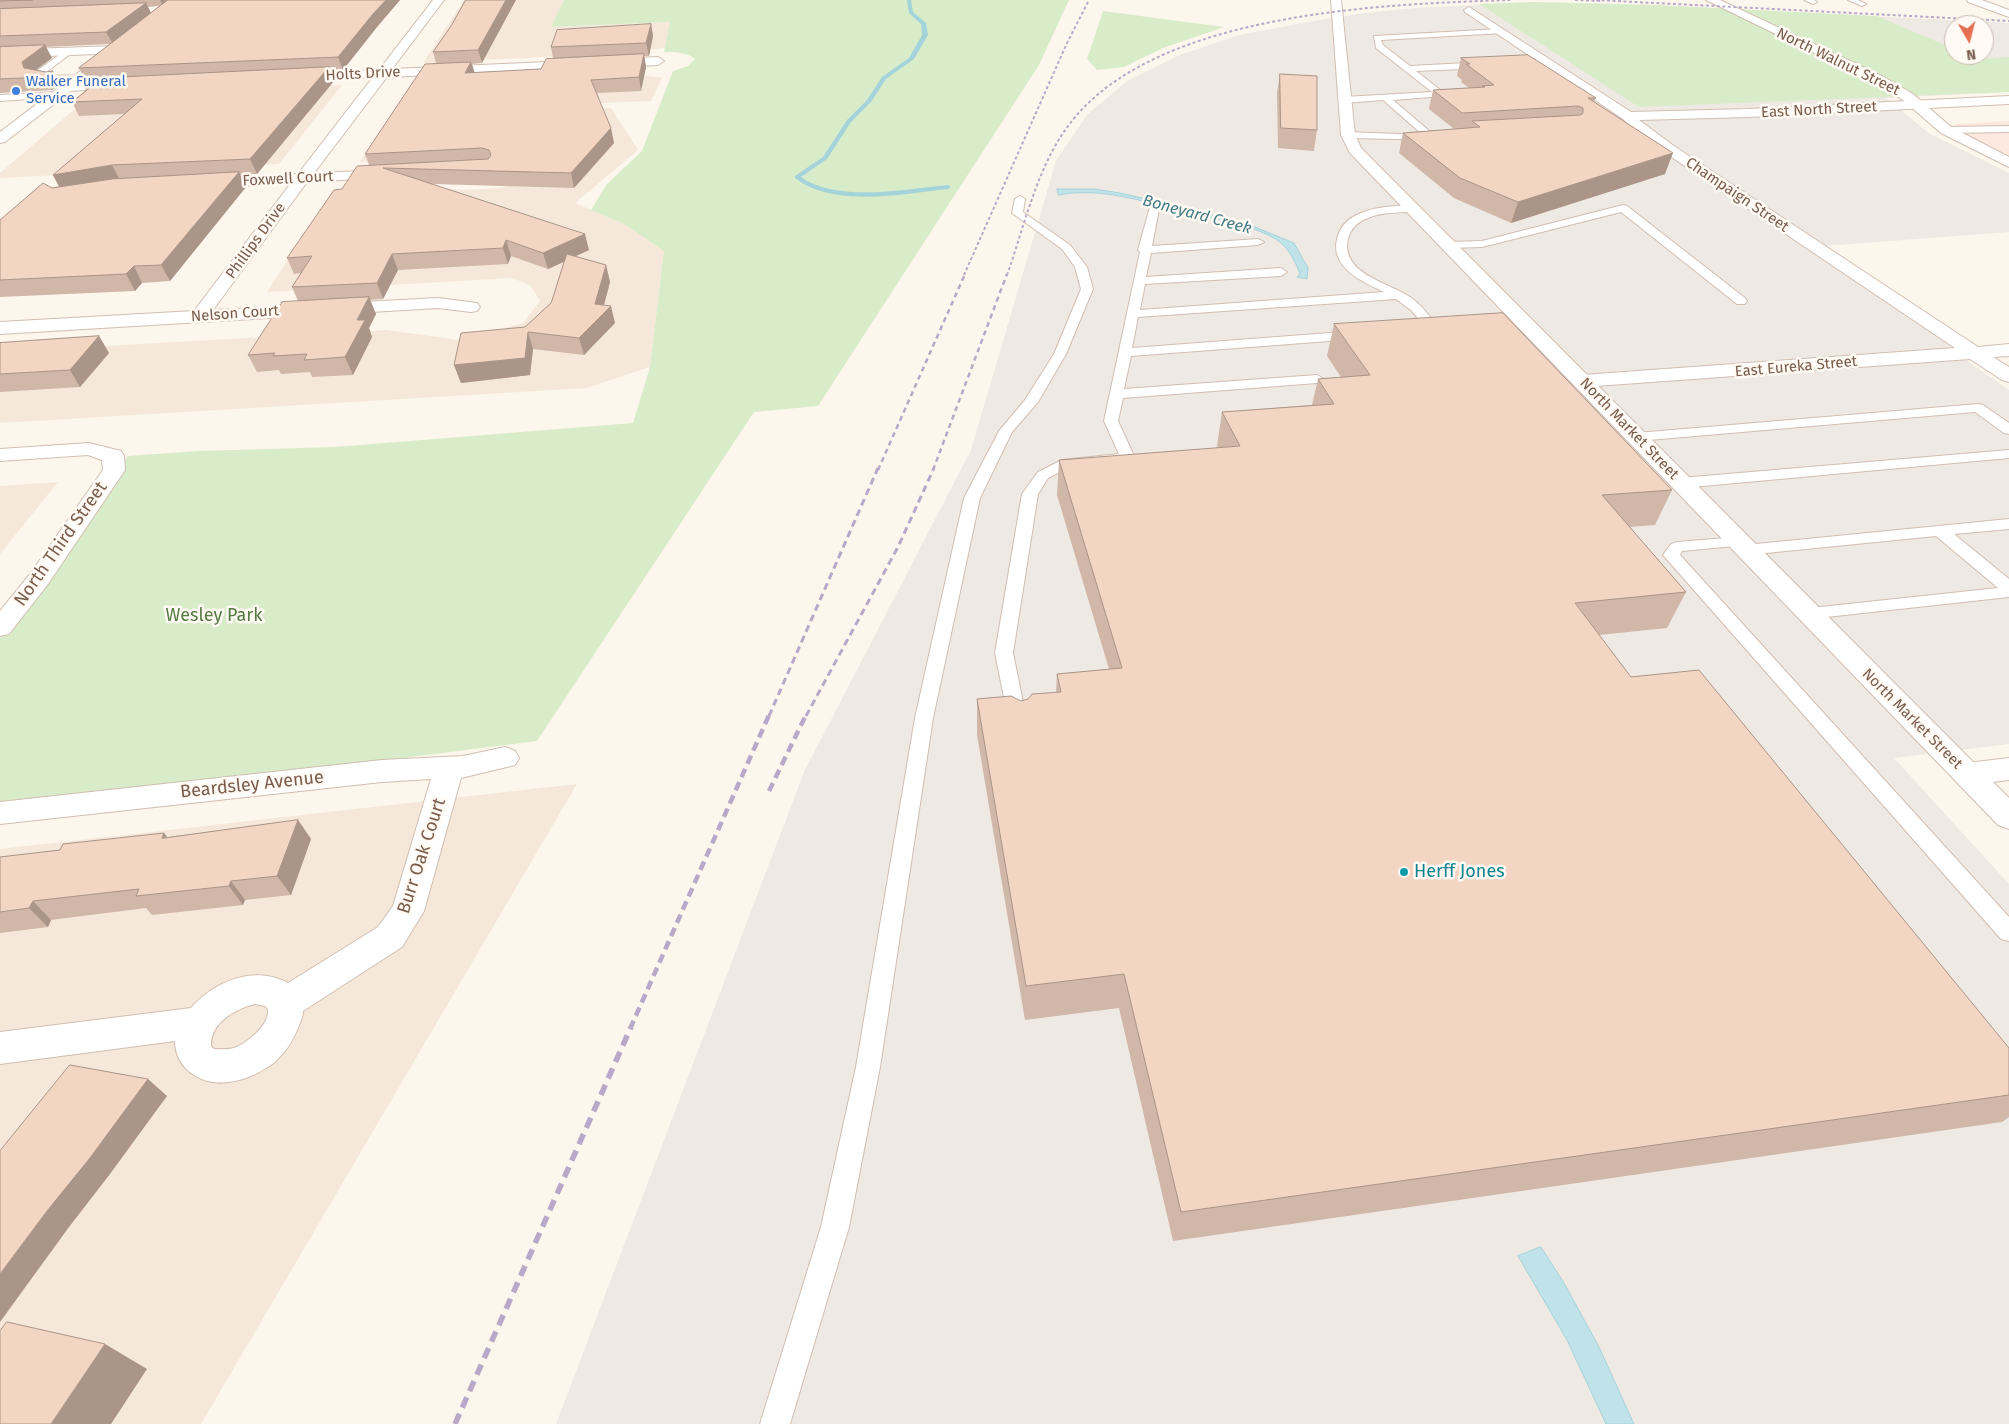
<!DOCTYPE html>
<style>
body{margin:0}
#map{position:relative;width:2009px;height:1424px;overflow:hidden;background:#fdf6ec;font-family:"Fira Sans",sans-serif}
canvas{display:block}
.north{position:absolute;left:1944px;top:15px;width:50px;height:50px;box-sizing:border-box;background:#fffaf3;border:1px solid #cabbb1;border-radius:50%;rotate:172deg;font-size:14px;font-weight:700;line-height:20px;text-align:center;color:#7a5c4d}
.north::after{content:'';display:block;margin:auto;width:18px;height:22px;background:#e76f51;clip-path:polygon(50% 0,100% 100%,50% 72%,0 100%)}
</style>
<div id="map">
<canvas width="2009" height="1424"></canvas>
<div class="north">N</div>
</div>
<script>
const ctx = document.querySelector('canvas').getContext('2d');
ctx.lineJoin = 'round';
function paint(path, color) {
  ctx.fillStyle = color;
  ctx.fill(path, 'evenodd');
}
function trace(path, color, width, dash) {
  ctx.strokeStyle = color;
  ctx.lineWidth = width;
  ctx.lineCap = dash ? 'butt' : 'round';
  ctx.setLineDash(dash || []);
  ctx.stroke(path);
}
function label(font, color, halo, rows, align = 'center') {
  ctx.font = font + ' "Fira Sans",sans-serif';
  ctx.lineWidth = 5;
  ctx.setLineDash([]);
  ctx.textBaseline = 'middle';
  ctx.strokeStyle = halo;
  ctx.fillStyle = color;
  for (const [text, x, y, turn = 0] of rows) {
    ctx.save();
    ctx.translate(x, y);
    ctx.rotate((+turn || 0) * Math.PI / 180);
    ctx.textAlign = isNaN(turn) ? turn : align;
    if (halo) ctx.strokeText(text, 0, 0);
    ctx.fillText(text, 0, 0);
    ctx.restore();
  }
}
paint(new Path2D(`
 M464,0H564L552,27L671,22L665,48L622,53L423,63Z
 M622,72L662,78L651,101L470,108L467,114L611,108L638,150L575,203L624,224L664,251L650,367L587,388L0,423V352L386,330L460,340L523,323L540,301L531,286L513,278L267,292L333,190L426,186L461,190L501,188L530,176L428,160L360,162L413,81Z
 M342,85L279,164L0,178V173L90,96Z
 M58,482L0,554V486Z
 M577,784L201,1424H0V849Z`), '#f5e8da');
paint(new Path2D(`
 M2009,121V155L1972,137L1955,124Z`), '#fde8e0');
paint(new Path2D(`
 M1533,2L1654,5L2009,23V92L1886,98L1930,134L2009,173V232L1824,246L1968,343L1947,347L2009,390V744L1894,758L2009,884V1424H556L804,772L971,450L1056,161L1087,115L1127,81L1180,55L1239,35L1319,20L1365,13L1416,8ZM1954,25H1984V55H1954Z`), '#efe9e4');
paint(new Path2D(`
 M564,0H1069L1039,65L818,406L754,412L537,741L0,809V625L128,456L199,451L335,447L633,423L650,367L664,251L624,224L591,210L607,184L642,151L673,71L688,66L695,59C687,52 674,52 664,52L670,22L551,27Z
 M1533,2L1654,5L1877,16L1954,49V55H1969L1978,59L2009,57V92L1639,107L1479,4Z
 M1103,11L1224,27L1163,48L1124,67L1097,70L1087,59Z`), '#d8ecc9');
const water = new Path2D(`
 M1057,189H1094L1120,193L1185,208L1250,225L1294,243L1308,268L1307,279L1297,277L1300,274C1294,258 1286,243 1270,236C1247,224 1219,220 1193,214C1151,204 1103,186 1059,195Z
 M1541,1247L1564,1283L1599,1347L1634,1424H1606L1567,1340L1518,1256Z`);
paint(water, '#bfe3e8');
trace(water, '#a5d3da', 1);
paint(new Path2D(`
 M907,0H911L913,12L926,23L928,35L914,59L886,79L871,102L851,122L827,159L801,177C836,203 907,189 948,185L951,187L948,189C903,194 833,208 795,178V176L823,157L847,120L867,100L882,77L909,58L922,35L921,24L909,13Z`), '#a5d3da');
const service = new Path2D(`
 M1804,0H1814L1817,2L1813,4Z
 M1848,0H1858L1866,4L1862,6Z
 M1500,29H1503V33L1381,40L1383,45L1410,66L1486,62L1490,65L1486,68L1416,71L1443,92V96L1393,100L1434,135L1449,136V140L1348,138L1343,135L1348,132L1423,135L1383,100L1344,103L1340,100L1344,97L1432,92L1376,48L1374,36Z
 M66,50L73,52L41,76C52,77 76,73 83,78L82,80L53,83L31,79V75Z
 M57,92L61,95L60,97L0,101V95Z
 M2009,126V132L1946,133L1941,130L1946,127Z
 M1020,196L1025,199L1023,212L1070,245L1087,267L1093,289L1066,354L1038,402L1012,432L980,498L933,718L880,1067L849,1227L790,1424H760L821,1227L856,1067L915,718L964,498L999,431L1025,400L1054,354L1081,289L1075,267L1062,249L1012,213L1015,199Z
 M1413,205L1417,206L1418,208L1417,210C1401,214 1383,211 1368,218C1357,222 1351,228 1348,239C1340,275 1392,283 1413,299C1423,307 1431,318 1438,327L1440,330L1438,333L1420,334L1418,331L1420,328L1425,327L1411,310L1396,299L1138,317L1132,348L1356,331L1362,335L1356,339L1131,356L1124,389L1317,375L1324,379L1317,383L1123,398L1118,421L1135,458L1133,461L1070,467L1048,478L1038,494L1013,653L1027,722L1025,727L1018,729L1011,727L1009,722L995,653L1022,494L1038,472L1062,460L1119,454L1104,421L1140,252L1138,250L1150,207H1158L1159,209L1152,246L1258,239L1264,242L1258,245L1151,253L1146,277L1281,268L1287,272L1281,276L1145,284L1140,310L1384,292C1363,282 1330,268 1337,239C1340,227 1348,218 1359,214C1376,206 1395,206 1413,205Z
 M1623,205L1627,206L1745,298L1747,301L1745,304H1737L1621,212L1482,247L1449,248L1443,245L1449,242L1482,241Z
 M1978,404L1983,405L2009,423V434L2004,433L1975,412L1637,441L1632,440L1630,437L1632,434L1637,433Z
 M2009,450V458L1681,488L1676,486L1673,483L1676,480L1681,478Z
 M2009,519V529L1954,534L2009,579V597L1808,619L1802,617L1799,613L1802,609L1998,588L1936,536L1746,555L1740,553L1738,550L1740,547L1746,545Z
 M1739,537L1745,539L1747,542L1745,545L1682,551L1680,555L2009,917V941L2001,939L1663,555L1671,544L1677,542Z`);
const minor = new Path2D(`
 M433,0H444L392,69L658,57L664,61L658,65L387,77L314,173L388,170L393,171L395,174L393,177L307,182L213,310L438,298L477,303L480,307L477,311L471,312L438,308L0,334V322L194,311L291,183L206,188L201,186L198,183L201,180L298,174L373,77L295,81L291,80L289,77L291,74L379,70Z
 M1967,0H1982L2009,10V17L1968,2Z
 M1469,7L1631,112L1748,109L2009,96V104L1748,117L1639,120L1674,146L1978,347L2009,344V356L1993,357L2009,367V382L2002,380L1970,359L1582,387L1575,385L1572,381L1575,377L1582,375L1955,348L1664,152L1636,132L1623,119L1465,12L1464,10Z
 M116,46L122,50L120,53L0,58V50Z
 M122,81L128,85L126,88L68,91L62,87L68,83Z
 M89,443L121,451L124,456L125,470L48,584L9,634L0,636V611L30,574L103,470L102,460L88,455L0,461V449Z
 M505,747L515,751L519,758L515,765L461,778L424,911L402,947L303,1011V1014C297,1034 288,1052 271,1065C259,1073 243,1081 228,1082C202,1086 175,1069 175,1041L0,1064V1032L191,1008C215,981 254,965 288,983L378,927L393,906L431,779L382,782L0,824V802L382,760L463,756ZM255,1004L265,1006L268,1009C270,1025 247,1043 234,1048C227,1050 220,1049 214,1049L211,1046C210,1023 235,1009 255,1004Z
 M2009,758V780L1967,785L1957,782L1953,774L1957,766L1967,763Z`);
const tertiary = new Path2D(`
 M1331,0H1341L1355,135L1361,148L2009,798V829L1998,825L1350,153L1341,135Z
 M1706,0H1720L1882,76L1913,94L1951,127L2009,157V167L1941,133L1903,100L1874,82Z
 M112,49L118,53L116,56L5,142L0,143V132L108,50Z`);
trace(service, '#d1beb0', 2);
trace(minor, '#d1beb0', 2);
trace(tertiary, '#d1beb0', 2);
paint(service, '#fff');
paint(minor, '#fff');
paint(tertiary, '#fff');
trace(new Path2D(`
 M1575,0L1602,1
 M1596,0L2009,21
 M964,275L1067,43L1089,0
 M1007,275C1026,222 1038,160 1076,116C1165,12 1383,4 1511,0`), '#b9a8c9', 2, [3, 2.5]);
trace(new Path2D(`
 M878,470L965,274
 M933,470L1007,274`), '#b9a8c9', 2.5, [5, 4]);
trace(new Path2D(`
 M769,716L878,468
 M806,716L898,547L934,468`), '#b9a8c9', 3, [7, 4.5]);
trace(new Path2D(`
 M769,791L806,715
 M630,1029L769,715`), '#b9a8c9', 4.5, [9, 5.5]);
trace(new Path2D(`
 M455,1424L631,1027`), '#b9a8c9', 5.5, [11, 7]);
paint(new Path2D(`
 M0,0H400L377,27L343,70H330L334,81L257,174L240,175L246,187L170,281L142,283L135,291L0,297V220L52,188L59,186L53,175L125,114L79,116L72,102L86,90L80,79L84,78L79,68L110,44L46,47L52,58L36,70L60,84L52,90L0,93ZM159,6L151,13L148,7Z
 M466,0L482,63L472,64L475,73L541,69L553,58L551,47L651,24L653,36L649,56H644L646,67L641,91L597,93L614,143L574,188L432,184L589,250L575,256L606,265L610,282L604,305L615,323L584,355L533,349L530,375L461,383L454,365L525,327L551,303L564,262L548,269L511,256L508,264L398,270L383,299L370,300L376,314L369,328L372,337L353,375L312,377L310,372L281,374L279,370L257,372L248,355L298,301L292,287L301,273L294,274L287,258L342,189L369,165L365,154L436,63L433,52L451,26Z
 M1461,58L1596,98L1594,102L1665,174L1511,223L1454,198L1399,153L1403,133L1454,129L1429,109L1433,90L1469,88L1461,82L1462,80L1457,76Z
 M1280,74L1317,130L1314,151L1278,148L1277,93Z
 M1334,324L1672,490L1655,525L1629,527L1686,592L1667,628L1599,635L1631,677L2009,1048V1117L2002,1122L1173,1241L1119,1008L1025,1020L977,735V699L1021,701L1056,692L1057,674L1109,669L1057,495L1059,460L1218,448L1217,446L1222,412L1312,405L1318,379L1341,377L1327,356Z
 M99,336L109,353L80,387L0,392V343Z
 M298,820L311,839L291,895L245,900L243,905L152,915L146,908L51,920L48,927L0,933V857L168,837Z`), '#d1b7a8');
paint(new Path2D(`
 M160,0H171L163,6Z
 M386,0H400L377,27L343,70L338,57L373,14Z
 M506,0H516L482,63L478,50Z
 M146,3L152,15L113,44L106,32Z
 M651,24L653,36L649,56L646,43Z
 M45,45L52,58L29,75L24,68L22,62Z
 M644,54L646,67L641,91L639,77Z
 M471,62L475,75L465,73Z
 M329,67L334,81L257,174L250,159Z
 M53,71L60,84L52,90L45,77Z
 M611,128L614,143L574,188L571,173Z
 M1673,153L1665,174L1511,223L1518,202Z
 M112,165L120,180L61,190L53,175Z
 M239,172L246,187L170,281L161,265Z
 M585,234L589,250L548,269L543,253Z
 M506,240L511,256L508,264L503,248Z
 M392,254L398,270L383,299L377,283Z
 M606,265L610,282L601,316L611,306L615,323L584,355L579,338L595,304Z
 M134,266L142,283L135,291L126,274Z
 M369,297L376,314L369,328L372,337L353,375L345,357L357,320Z
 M528,332L533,349L530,375L461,383L454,365Z
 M99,336L109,353L80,387L70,370Z
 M298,820L311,839L291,895L277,876Z
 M164,833L179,852L162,838Z
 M231,881L245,900L243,905L229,886Z
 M33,901L51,920L48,927L29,908Z
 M148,1079L167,1096L110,1174L69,1227L0,1322V1274L47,1211Z
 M105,1344L147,1369L111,1424H51Z`), '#aa9588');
const building = new Path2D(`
 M0,0H33L0,1Z
 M168,0H386L373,14L338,57L79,68Z
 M466,0H506L478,50L433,52L451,26Z
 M146,3L106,32L0,36V9Z
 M651,24L646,43L551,47L557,30Z
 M45,45L22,62L24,68L46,72L53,71L45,77L0,79V47Z
 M644,54L639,77L591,80L611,128L571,173L383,168L585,234L543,253L506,240L503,248L392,254L377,283L292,287L312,256L287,258L334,190L342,189L357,166L488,159L491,155L489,150L482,148L365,154L425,64L471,62L465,73L541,69L546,59Z
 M1528,55L1596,98H1588L1673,153L1518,202L1460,178L1403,133L1480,127L1472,121L1581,115L1583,113V108L1578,106L1462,113L1433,90L1485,87L1482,86L1494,85L1466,64H1470L1461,58Z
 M329,67L250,159L112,165L53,175L142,99L72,102L102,78L80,79Z
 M1280,74L1317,76V130L1281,128Z
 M239,172L161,265L134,266L126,274L0,280V220L43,183L52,188L112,179Z
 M567,254L606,265L595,304L611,306L579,338L528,332L525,358L454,365L461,333L525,327L551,303Z
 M369,297L357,320H365L345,357L304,360L307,354L273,356L275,353L248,355L282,302Z
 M1503,313L1672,490L1602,495L1686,592L1575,603L1631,677L1699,670L2009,1048V1095L1181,1212L1124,974L1026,986L977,699L1011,696L1021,701L1028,699L1032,694L1061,692L1057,674L1122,668L1059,460L1240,446L1222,412L1334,404L1318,379L1370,375L1334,324Z
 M99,336L70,370L0,374V343Z
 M298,820L277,876L231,881L229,886L136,896L139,889L33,901L29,908L0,912V857L60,850L63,844L164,833L162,838Z
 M70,1065L148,1079L90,1158L47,1211L0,1274V1151Z
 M7,1322L105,1344L51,1424H0V1331Z`);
paint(building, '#f3d5c3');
trace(building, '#aa9588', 1);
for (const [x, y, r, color] of [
 [16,91,5,"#3f7fe0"],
 [1404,872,5,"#0f9aa8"]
]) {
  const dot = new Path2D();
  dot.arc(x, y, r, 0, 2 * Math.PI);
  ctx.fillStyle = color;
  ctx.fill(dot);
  trace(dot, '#fffaf3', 2);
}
label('15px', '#7a5c4d', '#fffaf3', [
 ["North Walnut Street",1838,62,26],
 ["Holts Drive",363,74,-3],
 ["East North Street",1819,110,-3],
 ["Foxwell Court",288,179,-3],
 ["Champaign Street",1737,195,34],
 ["Phillips Drive",256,241,-54],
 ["Nelson Court",235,314,-4],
 ["East Eureka Street",1796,367,-5],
 ["North Market Street",1629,429,46],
 ["North Market Street",1912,719,45]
]);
label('15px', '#366cbe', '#fffaf3', [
 ["Walker Funeral",26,82],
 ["Service",26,99]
], 'left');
label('italic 16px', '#437c86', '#fffaf3', [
 ["Boneyard Creek",1197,215,15]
]);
label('18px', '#7a5c4d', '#fffaf3', [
 ["North Third Street",61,544,-55],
 ["Beardsley Avenue",252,785,-6],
 ["Burr Oak Court",422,856,-72]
]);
label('18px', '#537a41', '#fffaf3', [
 ["Wesley Park",214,616]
]);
label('18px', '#0d838f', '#fffaf3', [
 ["Herff Jones",1414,872]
], 'left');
</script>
